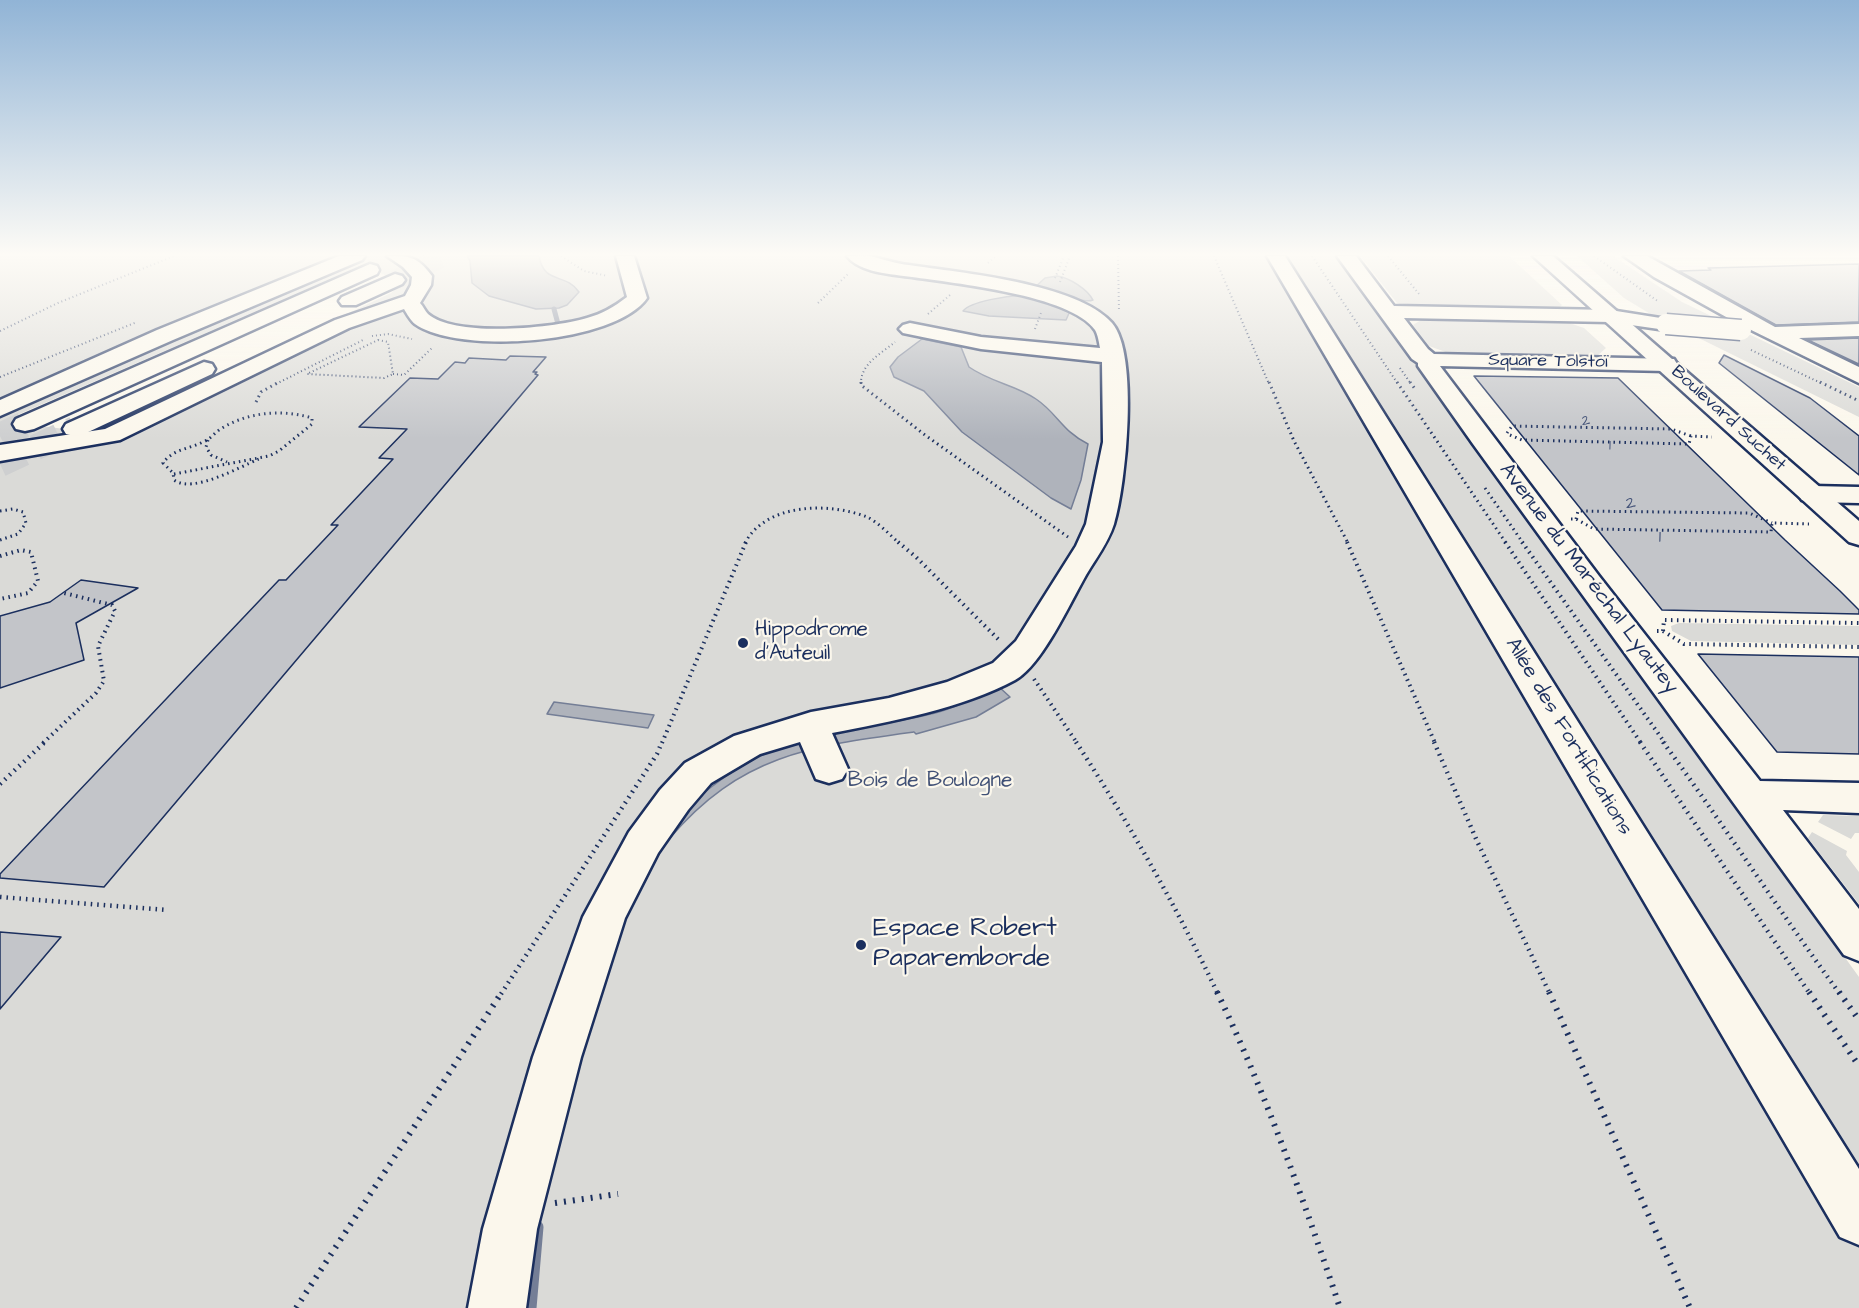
<!DOCTYPE html>
<meta charset="utf-8">
<style>
body{margin:0}
canvas{display:block;background:#fbf7ec}
</style>
<canvas width="1859" height="1308"></canvas>
<script>
const ctx = document.querySelector('canvas').getContext('2d');
ctx.lineJoin = 'round';
function paint(path, color) {
  ctx.fillStyle = color;
  ctx.fill(path, 'evenodd');
}
function trace(path, color, width, dash) {
  ctx.strokeStyle = color;
  ctx.lineWidth = width;
  ctx.lineCap = dash ? 'butt' : 'round';
  ctx.setLineDash(dash || []);
  ctx.stroke(path);
}
function label(font, color, halo, rows, align = 'center') {
  ctx.font = font + ' "Architects Daughter",sans-serif';
  ctx.lineWidth = 4.5;
  ctx.setLineDash([]);
  ctx.textBaseline = 'middle';
  ctx.strokeStyle = halo;
  ctx.fillStyle = color;
  for (const [text, x, y, turn = 0] of rows) {
    ctx.save();
    ctx.translate(x, y);
    ctx.rotate((+turn || 0) * Math.PI / 180);
    ctx.textAlign = isNaN(turn) ? turn : align;
    if (halo) ctx.strokeText(text, 0, 0);
    ctx.fillText(text, 0, 0);
    ctx.restore();
  }
}
paint(new Path2D(`
 M0,256H1339L1859,977V1308H0ZM355,268H369L398,281L400,284L391,293L113,425L75,430L12,423L15,416Z
 M1360,256H1509L1562,305L1557,310L1412,308L1397,303Z
 M1577,256H1613L1682,302L1859,387V417L1652,315L1624,298Z
 M1424,318L1560,320L1584,328L1606,348L1597,356L1451,354L1429,346L1413,325Z
 M1679,623L1859,626V645L1691,641L1672,631L1671,626Z
 M1823,815L1859,816V833H1855L1851,839L1818,822Z
 M1812,832L1847,851L1846,855L1859,872V904L1808,838Z`), '#dadad7');
const water = new Path2D(`
 M467,256H539C544,285 565,272 579,292L567,305L559,308L536,309L489,296L472,283L470,261Z
 M1057,276C1070,278 1087,289 1093,300C1083,304 1047,292 1032,290L1045,278Z
 M1023,295L1070,311L1066,320L989,316L963,311C971,301 1008,296 1023,295Z
 M922,339L961,347L969,367C990,382 1016,385 1036,399C1057,413 1063,432 1088,444L1081,480L1071,509L1051,498L962,432L924,391L894,377L890,367L898,357Z
 M998,686L1010,697L976,717L916,734L914,732C810,746 740,755 669,839L660,836C694,800 724,771 771,751C822,728 881,727 935,713C957,707 977,697 998,686Z
 M554,702L654,715L648,728L547,714Z`);
paint(water, '#afb3bb');
trace(water, '#747e96', 1.5);
trace(new Path2D(`
 M554,309L558,324`), '#747e96', 5);
trace(new Path2D(`
 M530,1308L537,1227`), '#747e96', 13);
const building = new Path2D(`
 M1859,264V322L1776,325L1679,271L1711,270L1708,268Z
 M1859,338V364L1808,340Z
 M1724,355L1810,398L1859,436V475L1719,363Z
 M510,356L546,357L533,372H537L535,374L538,375L104,887L0,878V874L279,580H286L338,525H331L393,459L379,458L407,429L359,427L410,378L438,379L455,362L465,363L469,358L506,360Z
 M1474,376L1618,378L1785,540L1840,591L1859,610V614L1662,610Z
 M81,580L138,588L76,623L84,660L0,688V616L50,602Z
 M1698,654L1859,657V754L1777,752Z
 M0,932L61,937L0,1009Z`);
paint(building, '#c3c5c9');
trace(building, '#1b2f5e', 1.5);
trace(new Path2D(`
 M395,280L445,256`), '#cecfd0', 20, [20, 10]);
trace(new Path2D(`
 M0,436L25,424
 M0,464L75,429`), '#cecfd0', 26, [26, 13]);
const minor = new Path2D(`
 M339,256H365L362,260L173,340L0,416V400L157,330Z
 M387,256C410,256 417,256 432,276L431,285L420,303C423,306 425,311 428,314C456,338 554,328 587,318C602,314 614,307 627,297L616,256H634L647,298C615,344 459,355 415,324C411,321 407,314 404,309L349,328L120,440L0,461V445L105,429L335,320L405,296L411,285L412,277L403,267Z
 M847,256C854,256 863,255 870,256C883,259 896,264 909,265C961,273 1077,283 1112,323C1139,354 1126,485 1114,524C1108,543 1096,558 1086,575C1070,603 1042,665 1015,680C964,708 889,722 832,733L848,769L842,779L829,783L816,779L800,742L760,754L711,783L688,810L658,853L625,918L581,1057L537,1229L526,1308H468L483,1229L533,1057L583,917L629,832L660,790L685,763L734,736L811,712L889,698L947,682L993,663L1016,641L1076,546L1086,524L1103,442L1102,362L981,349L903,333L899,329L903,325L910,323L981,337L1100,348C1099,343 1098,335 1095,330C1071,295 953,283 912,277C892,274 860,273 847,256Z
 M1267,256H1285L1859,1169V1245L1840,1237Z
 M1337,256H1356L1394,306L1610,310L1673,320L1676,324L1673,328L1666,330L1610,322L1404,318L1428,349L1434,354L1674,359L1677,364L1674,369L1666,371L1440,366L1599,576L1760,781L1859,783V813L1783,810L1859,909V961L1844,955L1473,444L1418,366V363L1412,359Z
 M1624,256H1647L1775,327L1859,324V336L1799,338L1859,367V383L1737,323L1654,277Z
 M1812,486L1859,487V503L1812,502L1802,500L1798,494L1802,488Z`);
const major = new Path2D(`
 M1533,256H1553L1859,521V545L1849,542Z`);
const highway = new Path2D(`
 M370,264L377,266L379,270L377,274L34,429L25,431L16,429L13,424L16,419Z
 M395,274L402,276L405,280L402,284L356,305H342L339,301L342,297Z
 M204,362L212,364L215,369L212,374L84,434L75,436L66,434L63,429L66,424Z`);
trace(minor, '#1b2f5e', 5);
trace(major, '#1b2f5e', 5);
trace(highway, '#1b2f5e', 5);
trace(new Path2D(`
 M561,256L584,271L608,276
 M1118,256L1119,312
 M1214,256L1269,384
 M1312,256L1398,384
 M1388,256L1419,294
 M1594,256L1659,302
 M988,263L996,256
 M1055,278L1064,256
 M1060,282L1070,256
 M818,303L848,274
 M928,314L950,295
 M1035,329L1041,313
 M0,331L58,303L174,256
 M372,336L388,334L412,339
 M378,340L388,342L393,374L384,378L307,374Z
 M1751,350L1823,384
 M1400,368L1411,384
 M393,374L404,375L433,347
 M0,377L137,322
 M276,384L365,339
 M861,384C860,364 882,353 895,342`), '#1b2f5e', 2, [1, 3]);
trace(new Path2D(`
 M861,382V385L925,435L1068,537
 M1269,382L1294,441L1348,543
 M1397,382L1506,543
 M1410,382L1415,389
 M1820,382L1859,401
 M256,402L261,392L279,382
 M1507,433L1512,426L1671,429L1691,436
 M1510,435L1522,440L1689,444L1691,436L1712,437
 M208,440L206,447L211,455L227,462
 M174,474L269,456L279,451L312,424V418C282,409 249,412 222,428C215,432 211,439 203,442C189,449 173,449 163,463L173,473L174,480C193,494 239,467 259,459
 M1485,488L1523,543
 M0,511L13,509L23,512L26,523L18,534L0,540
 M1571,519H1576L1594,529L1771,532L1772,523L1809,524
 M1576,519L1578,511L1749,513L1772,523
 M745,543C766,503 829,502 867,517C878,522 890,535 899,543`), '#1b2f5e', 3, [1.5, 4]);
trace(new Path2D(`
 M898,542L916,557L999,640
 M1347,542L1435,743
 M1505,542L1641,743
 M1522,542L1665,743
 M0,556L21,550L31,552L38,581L28,593L0,599
 M1657,631H1663L1684,644L1859,647
 M1663,631L1664,620L1859,623
 M1034,679L1077,743
 M43,743L96,693L104,681L98,646L115,611L112,605L64,593
 M662,743L746,542`), '#1b2f5e', 4, [1.5, 4.5]);
trace(new Path2D(`
 M1076,742C1129,823 1176,906 1218,994
 M1434,742L1477,841L1550,994
 M1640,742L1810,994
 M1663,742C1724,825 1779,911 1840,994
 M0,784L45,742
 M0,897L167,910
 M501,994L657,754L662,742`), '#1b2f5e', 4.5, [1.5, 5]);
trace(new Path2D(`
 M1217,992C1266,1094 1304,1201 1340,1308
 M1549,992L1690,1308
 M1809,992L1859,1066
 M1839,992L1859,1020
 M555,1203L618,1194
 M296,1308L502,992`), '#1b2f5e', 6, [2, 7]);
paint(minor, '#fbf7ec');
paint(major, '#fbf7ec');
paint(highway, '#fbf7ec');
const minorBridge = new Path2D(`
 M1666,324L1741,330`);
trace(minorBridge, '#1b2f5e', 23, []);
trace(minorBridge, '#fbf7ec', 20);
const sky = ctx.createLinearGradient(0, 0, 0, 439);
sky.addColorStop(0, '#91b4d6');
sky.addColorStop(0.58, '#fdfbf6');
sky.addColorStop(1, '#fdfbf600');
ctx.fillStyle = sky;
ctx.fillRect(0, 0, 1859, 439);
for (const [x, y, r, color] of [
 [743,643,6,"#1b2f5e"],
 [861,945,6,"#1b2f5e"]
]) {
  const dot = new Path2D();
  dot.arc(x, y, r, 0, 2 * Math.PI);
  ctx.fillStyle = color;
  ctx.fill(dot);
  trace(dot, '#fbf7ec', 2);
}
label('15px', '#455479', null, [
 ["2",1586,422],
 ["1",1610,447]
]);
label('18px', '#1b2f5e', '#fbf7ec', [
 ["Square Tolstoï",1548,362,1],
 ["Boulevard Suchet",1728,419,42]
]);
label('18px', '#455479', null, [
 ["2",1631,504],
 ["1",1660,538]
]);
label('21px', '#1b2f5e', '#fbf7ec', [
 ["Avenue du Maréchal Lyautey",1588,579,53],
 ["Allée des Fortifications",1568,737,59]
]);
label('21px', '#1b2f5e', '#fbf7ec', [
 ["Hippodrome",755,631],
 ["d'Auteuil",755,655]
], 'left');
label('21px', '#415176', '#fbf7ec', [
 ["Bois de Boulogne",930,782]
]);
label('26px', '#1b2f5e', '#fbf7ec', [
 ["Espace Robert",873,930],
 ["Paparemborde",873,960]
], 'left');
</script>
